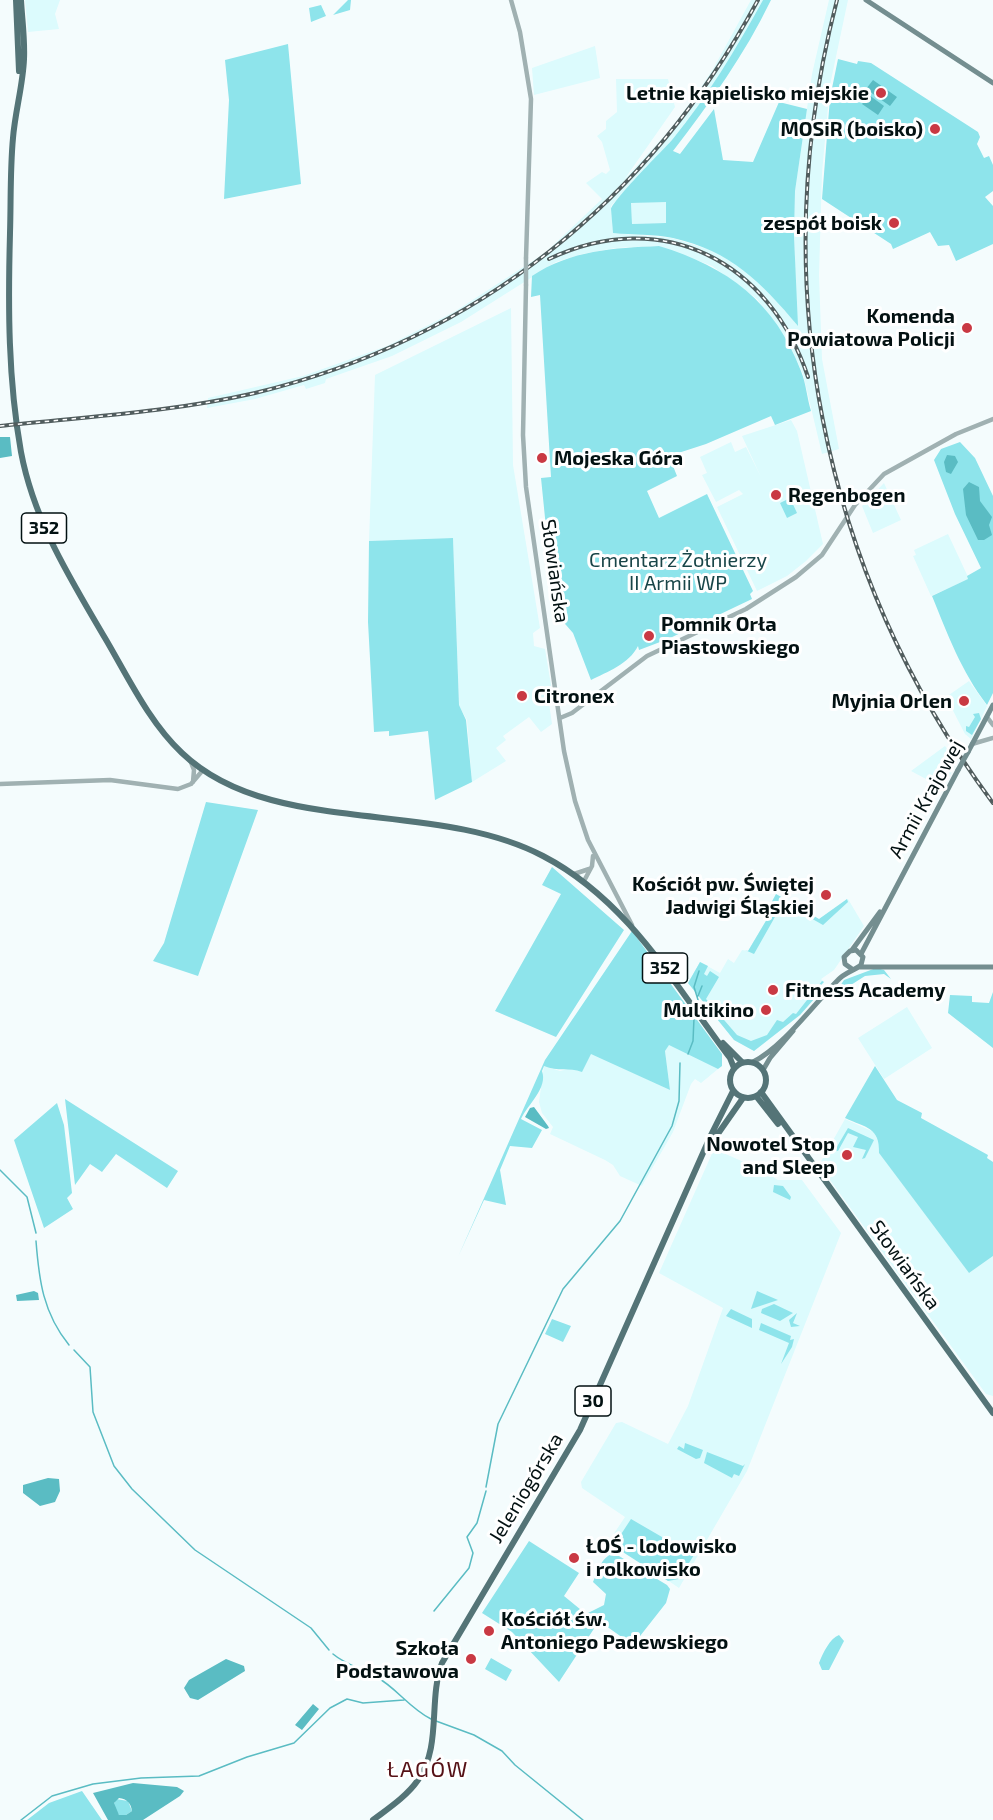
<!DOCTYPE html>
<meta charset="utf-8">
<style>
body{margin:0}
canvas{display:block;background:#f4fcfd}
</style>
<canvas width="993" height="1820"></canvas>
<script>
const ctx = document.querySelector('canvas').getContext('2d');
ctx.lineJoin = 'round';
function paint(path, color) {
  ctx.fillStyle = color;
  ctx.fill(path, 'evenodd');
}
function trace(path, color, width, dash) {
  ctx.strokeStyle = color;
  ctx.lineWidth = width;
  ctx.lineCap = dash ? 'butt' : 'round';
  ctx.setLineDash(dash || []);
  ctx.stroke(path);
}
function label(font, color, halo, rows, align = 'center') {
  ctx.font = font + ' "Exo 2",sans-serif';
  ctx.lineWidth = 6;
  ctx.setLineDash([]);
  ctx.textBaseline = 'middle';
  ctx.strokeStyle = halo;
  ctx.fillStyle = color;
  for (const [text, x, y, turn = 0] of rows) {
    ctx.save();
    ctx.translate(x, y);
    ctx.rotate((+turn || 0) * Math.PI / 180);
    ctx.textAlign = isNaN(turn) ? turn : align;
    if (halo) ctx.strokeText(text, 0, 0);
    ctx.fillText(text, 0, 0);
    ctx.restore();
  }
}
paint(new Path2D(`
 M25,0H60L55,14L59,29L28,32Z
 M751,0H763L725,67L701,102L672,140L611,206L613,233L672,238L711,250L743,268L765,287L797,325L794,236L795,191L812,74L829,0H848L830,85L822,173L819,275L822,359L839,449L822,454L803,374L788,341L757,299L712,266L659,246L615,248L582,254L556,262L461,322L392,356L326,379L325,383L306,389L304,385L255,399L207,408L208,398L303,376L387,346L454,312L545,253L602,199L586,183L602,172L606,174L610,170L602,142L597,136L606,129V121L617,112L616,79H668L675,107L624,180L669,131L696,95L713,69Z
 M595,46L600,78L534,95L532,68Z
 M666,201L667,223L632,224L631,203Z
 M511,308L513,465L540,628L533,633L534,646L545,649L552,691V702L549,703L552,724L541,732L529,717L503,736L506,740L496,748L506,761L472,782L467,720L459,706L453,538L369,541L375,375Z
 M791,420L797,431L823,544L806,561L787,576L757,591L717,507L743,494L739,490L716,502L702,475L707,473L700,457L731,442L735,452L746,447L761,477L742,436Z
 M884,483L901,520L873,533L862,506Z
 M948,534L969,579L931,596L913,556L916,555L914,550Z
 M969,681L987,706L971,739L965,734L946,697Z
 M945,746L957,762L943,788L911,771Z
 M776,894L819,919L848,899L864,926L834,970L821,979L824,982L818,988L822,990L800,1015L754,1051L734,1040L688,983L700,962L720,973L728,959L734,963L742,950L748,951L770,914L769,907Z
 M907,1007L932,1048L884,1079L858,1038Z
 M669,1044L718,1069L701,1083L695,1079L691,1084L673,1132L642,1186L620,1176L613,1165L605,1160L550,1134L553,1127L542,1113L539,1102L544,1066L560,1071L572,1068L591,1053L670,1090L665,1051Z
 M845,1119L876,1133L879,1138V1153L969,1273L993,1256V1396L986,1394L819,1165Z
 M714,1149L760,1169L778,1180H802L841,1233L747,1471L679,1588L609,1541L625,1517L582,1488L581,1482L616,1423L622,1422L668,1444L688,1406L723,1308L659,1273Z`), '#dcfbfd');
paint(new Path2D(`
 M348,0H351L350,10L333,15Z
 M763,0H771C745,54 710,103 673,151L680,154L714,109L723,160L753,162L779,102L807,109L795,191L794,236L798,326C761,282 731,251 673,238C654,234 633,235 613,233L611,209C614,199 661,152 672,140C708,96 736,49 763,0ZM666,202V223L632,224L631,203Z
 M321,5L326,16L311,22L309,8Z
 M288,44L301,184L224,199L229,100L225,60Z
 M838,59L857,64L858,61L871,63L978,132L980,137L977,144L984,158L989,156L993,165V191L985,197L993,206V244L956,261L949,245L938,246L930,232L893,249L891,244L822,199L830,98Z
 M659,246C728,267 775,302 801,371C806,383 807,398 811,411L775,425L771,416L706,444L669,456L677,476L647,491L659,518L707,494L753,591L750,594L752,599L668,639L639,650L638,646C629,664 607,672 591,680L573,633L559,617H555L541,478L551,477L540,295L531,297L532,276C571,250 614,248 659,246Z
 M960,442L975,458L993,496V693L987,705C961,671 948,635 932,596L968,579L967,576L981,568L955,514L934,460L941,449Z
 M790,498L797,513L787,518L780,503Z
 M453,538L459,705L466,720L472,782L435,800L428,731L389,736V731L374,732L368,622L369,541Z
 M979,713L981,719L972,735L966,731V726L969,727L975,717L973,714Z
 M206,802L258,810L198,976L153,961L164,943Z
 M552,867L624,930L556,1037L495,1011L561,894L542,885Z
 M776,894L819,919L847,899L848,902L823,925L786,904L785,911L780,908L754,954L745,950L748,951L770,914L769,907Z
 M632,931L722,1054V1066L718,1069L669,1045L665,1051L670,1090L591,1054L582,1072C569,1067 558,1072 544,1066L542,1071C548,1088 528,1104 521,1119L542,1130L532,1148L510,1146L500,1170L506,1205L484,1200L458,1257L545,1060Z
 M700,962L708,966L704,974L707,976L710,971L719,977L706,999L737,1035L751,1041L767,1035L777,1020L783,1022L793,1013L796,1014L822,981L824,982L818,988L822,990L800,1015L754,1051L734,1040L688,983Z
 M876,968L884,970L891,979L884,974L865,976L843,990L840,986L844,980Z
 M993,992V1048L948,1013L950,995L972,996V1002L989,1003Z
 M875,1066L897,1100L922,1113L921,1118L988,1155L987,1158L993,1162V1256L969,1273L879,1153C880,1127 866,1128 845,1118Z
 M65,1099L178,1171L167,1188L116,1154L102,1172L90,1164L75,1185Z
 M57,1103L64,1125L72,1193L67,1198L73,1209L44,1228L14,1140Z
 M848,1128L874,1140L865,1158L862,1159L866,1150L853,1147L858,1137L848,1133L838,1151L835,1150Z
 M774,1185L783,1186L791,1197L790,1200L773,1192Z
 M828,1254L800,1326L791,1327L789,1320L797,1313L793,1323L800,1326Z
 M757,1291L778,1300L751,1309Z
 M774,1304L793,1313L780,1321L761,1313L762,1309Z
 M731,1309L752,1319V1328L726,1316Z
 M552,1319L571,1326L563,1342L545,1334Z
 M761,1323L791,1336L790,1340L794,1339L792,1347L781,1364L789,1343L759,1330Z
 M685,1443L703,1450L700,1458L696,1459L677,1449L679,1446L684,1449Z
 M707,1452L743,1466L745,1464L739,1476L734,1474L732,1478L704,1463Z
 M631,1519L693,1555L702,1542L679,1579L668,1581L618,1549L616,1542Z
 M529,1541L579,1573L564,1596L586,1614L604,1605L606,1594L593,1582C598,1571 601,1557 614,1553L667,1585L670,1589L666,1603L633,1645L599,1621L559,1682L512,1632L482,1613Z
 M839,1635L844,1641L829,1670H822L819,1663C823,1653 830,1638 839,1635Z
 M491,1658L512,1670L506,1681L485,1669Z
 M82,1791L102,1820H27L49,1803Z
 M116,1799L128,1801L132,1811L126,1815H119L113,1806Z`), '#8ee4eb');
paint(new Path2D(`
 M873,80L897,97L890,106L866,89Z
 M869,95L884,106L878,115L862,104Z
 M0,437H10L12,456L0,458Z
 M947,455L955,456L958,462L951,474L946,472L944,462Z
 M969,482L979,487L980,501L992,517L989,525L992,535L984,540H978L966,515L963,489Z
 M534,1107L548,1126L549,1128L546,1129L525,1117L530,1108Z
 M34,1291L38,1293L39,1300L17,1301L16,1295Z
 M48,1478L59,1479L60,1491L55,1502L40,1506L23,1493V1485Z
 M226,1659L244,1666L245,1671L198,1700L190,1698L184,1688L189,1680Z
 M313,1704L319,1709L302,1730L295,1725Z
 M133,1783L177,1787L184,1791L180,1796L143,1820H108L93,1793ZM119,1798C127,1799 131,1803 132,1811L126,1815H119L114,1803Z`), '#5abcc3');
trace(new Path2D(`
 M698,996L702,986
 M699,1003L694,987L699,971
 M688,1054L693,1041L694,1018
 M0,1170L27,1197L36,1233
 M36,1241C39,1280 43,1313 69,1345
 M74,1350L90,1367L93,1412L114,1466L132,1489L195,1550L311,1628L329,1650
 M486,1487L498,1424L563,1289L620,1221L672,1126L679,1101L680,1063
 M434,1611L469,1568L473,1553L467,1537L477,1523L486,1491
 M333,1654C346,1665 361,1668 375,1676C397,1688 409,1708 431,1719
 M436,1721L474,1735L502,1751L515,1765L583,1820
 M21,1820L52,1796L93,1784L141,1778L199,1776L247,1757L294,1743L330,1708L347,1699L363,1703L404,1700`), '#5abcc3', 1.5);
trace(new Path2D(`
 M511,0L520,32L531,99L526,258
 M526,285L523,435L526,487L564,751L575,801L588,840L632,925
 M987,717L993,725
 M560,718L572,713L647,656L746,609L796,577L822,555L855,505L884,474L956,434L993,419
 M972,744L993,738
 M190,760L194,770L193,782
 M0,784L110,780L178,789L191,784L203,770
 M574,874L589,869
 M584,881L592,866L593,856`), '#a0b1b2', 4.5);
trace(new Path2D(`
 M866,0L993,83
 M968,752L993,705
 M852,950L880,912
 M861,954L958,770
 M860,967H993
 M753,1062C783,1047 814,1004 838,980C845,972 854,971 861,965L863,957L856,950L850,951L844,957L845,964L852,969
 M763,1070L770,1058L793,1031`), '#748e90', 5);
trace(new Path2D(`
 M16,0L19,71
 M21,0C22,19 25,39 24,59C23,85 15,112 13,138C10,170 11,202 10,233C8,307 8,379 21,452C34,521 70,578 105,638C128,677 149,722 182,753C271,838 432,798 543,856C628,900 674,984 730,1058L734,1068
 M723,1043L742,1062
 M730 1080a18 18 0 1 1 36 0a18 18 0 1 1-36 0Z
 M761,1092L993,1413
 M756,1096L778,1124
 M708,1148L743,1098
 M373,1820C389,1808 407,1796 418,1780C442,1746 428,1700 442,1663L580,1430L711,1135L733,1091`), '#547477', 6);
const rail = new Path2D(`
 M837,0C764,281 820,570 993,803
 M549,259C663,205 770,262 808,377
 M0,426C85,417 172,412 255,393C478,339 650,200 758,0`);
trace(rail, '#515d5e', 4);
trace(rail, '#fff', 1.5, [4.5]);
trace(new Path2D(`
 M526,285V258`), '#a0b1b2', 4.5);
trace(new Path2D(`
 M958,770L968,752`), '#748e90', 5);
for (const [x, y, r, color] of [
 [881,93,6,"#c93943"],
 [935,129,6,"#c93943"],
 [894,223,6,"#c93943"],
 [967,328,6,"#c93943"],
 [542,458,6,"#c93943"],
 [776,495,6,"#c93943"],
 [649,636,6,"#c93943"],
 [522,696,6,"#c93943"],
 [964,701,6,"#c93943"],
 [826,895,6,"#c93943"],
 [773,990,6,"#c93943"],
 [766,1010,6,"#c93943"],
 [847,1155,6,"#c93943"],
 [574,1558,6,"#c93943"],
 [489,1631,6,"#c93943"],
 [471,1659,6,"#c93943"]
]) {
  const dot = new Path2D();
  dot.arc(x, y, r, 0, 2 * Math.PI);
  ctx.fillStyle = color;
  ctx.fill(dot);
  trace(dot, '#fff', 2);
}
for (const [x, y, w] of [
 [44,528,45],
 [665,968,45],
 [593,1401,36]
]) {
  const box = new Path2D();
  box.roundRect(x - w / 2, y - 15, w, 30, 4.5);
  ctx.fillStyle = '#fff';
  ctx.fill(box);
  trace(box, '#031112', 1.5);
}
label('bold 18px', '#031112', null, [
 ["352",44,528],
 ["352",665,968],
 ["30",593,1401]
]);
label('bold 20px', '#031112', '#fff', [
 ["Letnie kąpielisko miejskie",869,93],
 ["MOSiR (boisko)",923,129],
 ["zespół boisk",882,223],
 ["Komenda",955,316],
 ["Powiatowa Policji",955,339],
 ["Mojeska Góra",554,458,"left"],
 ["Regenbogen",788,495,"left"],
 ["Pomnik Orła",661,624,"left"],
 ["Piastowskiego",661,647,"left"],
 ["Citronex",534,696,"left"],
 ["Myjnia Orlen",952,701],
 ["Kościół pw. Świętej",814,884],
 ["Jadwigi Śląskiej",814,907],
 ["Fitness Academy",785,990,"left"],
 ["Multikino",754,1010],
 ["Nowotel Stop",835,1144],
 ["and Sleep",835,1167],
 ["ŁOŚ - lodowisko",586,1546,"left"],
 ["i rolkowisko",586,1569,"left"],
 ["Kościół św.",501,1619,"left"],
 ["Antoniego Padewskiego",501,1642,"left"],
 ["Szkoła",459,1648],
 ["Podstawowa",459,1671]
], 'right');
label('20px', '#184548', '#fff', [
 ["Cmentarz Żołnierzy",678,560],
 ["II Armii WP",678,583]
]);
label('20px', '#031112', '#fff', [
 ["Słowiańska",555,571,82],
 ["Armii Krajowej",926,799,-61],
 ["Słowiańska",905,1265,54],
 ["Jeleniogórska",526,1488,-59]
]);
ctx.letterSpacing = '1.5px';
label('22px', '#561116', '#fff', [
 ["ŁAGÓW",428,1770]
]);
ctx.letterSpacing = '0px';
</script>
